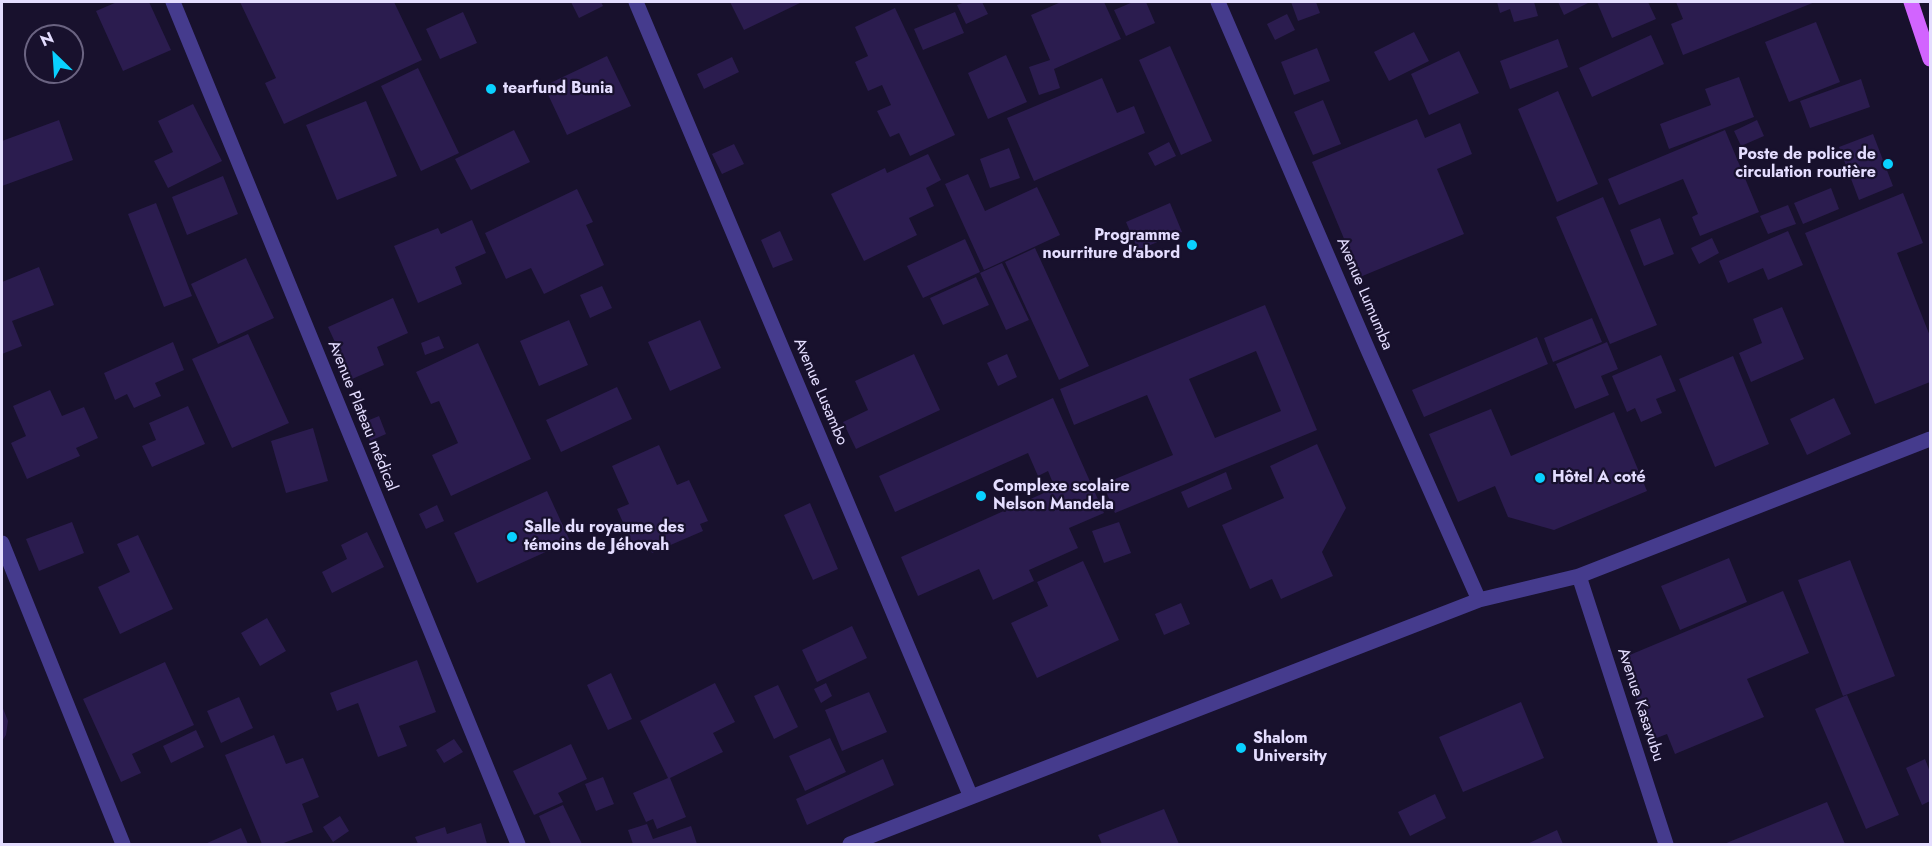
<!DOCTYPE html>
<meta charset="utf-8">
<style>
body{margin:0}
#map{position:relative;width:1932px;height:846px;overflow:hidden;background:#18112d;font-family:Jost,sans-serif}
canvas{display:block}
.frame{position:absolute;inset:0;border:3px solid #e4ddff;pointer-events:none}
.north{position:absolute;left:24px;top:24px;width:60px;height:60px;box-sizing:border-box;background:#18112d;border:2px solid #6a6381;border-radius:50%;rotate:335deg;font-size:16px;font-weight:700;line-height:24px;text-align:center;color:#e4ddff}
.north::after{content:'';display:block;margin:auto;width:21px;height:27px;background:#09d1ff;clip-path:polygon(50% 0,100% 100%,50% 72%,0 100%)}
</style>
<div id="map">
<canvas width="1932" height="846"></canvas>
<div class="frame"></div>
<div class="north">N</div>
</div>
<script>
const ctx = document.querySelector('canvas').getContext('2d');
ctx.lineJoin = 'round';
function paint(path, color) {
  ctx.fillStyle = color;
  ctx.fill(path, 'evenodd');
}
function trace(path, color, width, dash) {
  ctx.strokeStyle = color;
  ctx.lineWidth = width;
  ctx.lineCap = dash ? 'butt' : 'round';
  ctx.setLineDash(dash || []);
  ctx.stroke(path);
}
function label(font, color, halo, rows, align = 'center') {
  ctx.font = font + ' Jost,sans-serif';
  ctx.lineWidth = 4.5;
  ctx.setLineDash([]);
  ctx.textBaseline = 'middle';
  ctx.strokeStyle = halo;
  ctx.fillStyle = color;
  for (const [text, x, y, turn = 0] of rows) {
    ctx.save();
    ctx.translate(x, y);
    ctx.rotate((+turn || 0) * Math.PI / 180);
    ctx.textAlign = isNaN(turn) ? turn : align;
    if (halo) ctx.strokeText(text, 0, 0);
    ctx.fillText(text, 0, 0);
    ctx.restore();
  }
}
paint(new Path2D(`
 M117,2H149L171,50L123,71L96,11Z
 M240,2H394L422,60L284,124L265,83L276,78Z
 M571,2H601L603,6L579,18Z
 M730,2H802L744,30Z
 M965,2H982L988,14L966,24L957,5Z
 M1061,2H1104L1121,39L1054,69L1060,88L1039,95L1029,67L1050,60L1031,15Z
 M1133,2H1146L1155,23L1126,36L1114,10Z
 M1291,2H1316L1320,13L1298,21Z
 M1497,2H1534L1538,16L1514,22L1510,9L1500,13Z
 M1558,2H1587L1588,3L1564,15Z
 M1597,2H1648L1656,19L1612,38Z
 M1676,2H1815L1683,55L1671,24L1683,19Z
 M895,8L955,135L910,156L899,133L890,137L877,111L891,105L882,85L868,91L855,62L868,56L855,27Z
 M463,12L477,43L440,59L426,29Z
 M955,12L964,33L923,50L914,29Z
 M1287,14L1295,30L1275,40L1267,24Z
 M1816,22L1840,82L1789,102L1765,42Z
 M1414,32L1429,61L1389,81L1374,52Z
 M1651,35L1664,64L1592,97L1579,68Z
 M1558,39L1568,67L1510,89L1500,61Z
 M1170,46L1212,141L1181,155L1139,60Z
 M1317,48L1330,81L1294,95L1281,62Z
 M1459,51L1479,93L1429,115L1411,74Z
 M1006,55L1027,102L988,119L968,73Z
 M607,56L631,106L567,135L544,86Z
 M732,57L739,72L704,89L697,74Z
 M418,68L459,153L421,171L381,86Z
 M1739,77L1754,117L1669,149L1660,124L1711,105L1705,89Z
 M1102,78L1117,113L1134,106L1145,133L1034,181L1007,118Z
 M1861,79L1870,107L1810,128L1800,101Z
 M1558,91L1598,184L1557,202L1518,109Z
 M1323,100L1341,144L1313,155L1294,112Z
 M366,101L397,176L337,200L306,125Z
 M193,104L222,161L168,188L154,161L173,152L158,121Z
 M1417,119L1425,138L1460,123L1472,154L1437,169L1464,234L1360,277L1312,162Z
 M59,120L73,160L2,186V141Z
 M1757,120L1764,136L1741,146L1734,131Z
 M514,130L530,162L471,190L455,159Z
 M1725,130L1759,212L1700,236L1692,217L1698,214L1683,179L1619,205L1608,179Z
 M1873,134L1893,186L1859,200L1839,147Z
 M1169,142L1176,156L1155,166L1148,153Z
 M734,144L744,164L722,174L712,154Z
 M1009,148L1020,178L990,188L980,159Z
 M928,154L941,180L926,188L934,206L909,218L917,235L864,261L831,194L885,168L887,173Z
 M968,174L985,211L1037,187L1060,235L984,270L945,184Z
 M223,176L238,214L187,235L172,197Z
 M1831,188L1839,209L1803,224L1794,203Z
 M577,189L593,222L586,225L604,265L544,294L531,268L506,279L485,233Z
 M1903,193L1923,243L1897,253L1930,336V382L1875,404L1805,233Z
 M1603,197L1657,325L1610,344L1556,217Z
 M156,203L192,296L164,307L128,214Z
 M1170,203L1182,232L1138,250L1126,222Z
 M1788,205L1796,224L1768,234L1760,216Z
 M1660,218L1674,254L1644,266L1630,230Z
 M472,220L486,253L455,267L462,284L418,303L394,246L438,228L441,234Z
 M780,231L793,260L773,268L761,240Z
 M1788,231L1803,265L1768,280L1763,268L1728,283L1719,261Z
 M1712,238L1719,253L1699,264L1691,248Z
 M965,239L980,272L923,298L907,266Z
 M1035,248L1089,366L1059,380L1005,262Z
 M246,258L274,318L218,344L191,284Z
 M1002,263L1029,320L1006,330L980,273Z
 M39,267L54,305L12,321L22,346L2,354V282Z
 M976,277L989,305L943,325L930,298Z
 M602,286L612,308L590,318L580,295Z
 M393,298L408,333L377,347L384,365L352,379L328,327Z
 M1265,305L1317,430L1115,513L1103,484L1173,455L1147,395L1074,425L1060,389ZM1256,351L1281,411L1215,438L1189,379Z
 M1782,307L1804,359L1751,382L1739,353L1762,343L1753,319Z
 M1592,318L1602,342L1553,362L1544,338Z
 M569,320L588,365L539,386L520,341Z
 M700,320L721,368L670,391L648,342Z
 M248,334L289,423L232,448L192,359Z
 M439,336L444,348L425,355L421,343Z
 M1537,337L1548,364L1424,417L1412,390Z
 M173,342L184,370L155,383L161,396L134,408L127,394L115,400L104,373Z
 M1607,342L1618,369L1601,376L1609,395L1575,409L1556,364Z
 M478,343L531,459L451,496L432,455L458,443L439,401L431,404L416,372Z
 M914,354L940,410L856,449L843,422L868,410L855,381Z
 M1007,354L1017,377L998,386L987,363Z
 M1661,355L1676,391L1656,399L1662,413L1641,422L1635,408L1627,412L1612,376Z
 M1733,356L1769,444L1715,467L1679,379Z
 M617,387L632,419L561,452L546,420Z
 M50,390L62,416L84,407L98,438L76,448L80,456L27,479L11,443L26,436L13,406Z
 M1053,398L1104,513L1069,528L1078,548L1029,570L1034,581L993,600L979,569L918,596L901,557L1055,488L1048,471L1038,476L1028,453L895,512L879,476Z
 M1834,398L1851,434L1807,455L1790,419Z
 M188,406L205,444L152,467L142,446L156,440L149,423Z
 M1491,409L1511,456L1614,412L1647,491L1554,530L1508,517L1495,486L1458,502L1429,434Z
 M379,416L386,434L370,441L362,423Z
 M313,428L328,481L286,493L271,441Z
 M1317,444L1346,508L1322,552L1333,576L1281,599L1272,579L1250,589L1222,525L1284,498L1270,466Z
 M659,445L677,485L689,480L708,521L700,524L703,531L652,553L649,546L636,552L617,509L629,504L612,466Z
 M1226,472L1232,489L1188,508L1181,492Z
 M547,491L570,541L477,583L454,533Z
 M810,503L838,569L813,580L784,515Z
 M437,505L444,521L426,529L419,514Z
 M72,522L84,553L39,571L26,539Z
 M1119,522L1131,553L1104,563L1092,531Z
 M367,532L384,567L332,593L322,572L347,559L341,545Z
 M138,535L173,609L120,634L98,587L130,572L117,544Z
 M1729,558L1747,602L1680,630L1661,586Z
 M1850,560L1895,676L1843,696L1798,580Z
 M1083,561L1119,640L1037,678L1011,623L1048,606L1037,582Z
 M1783,591L1809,653L1747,679L1764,717L1675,754L1667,734L1654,739L1620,659Z
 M1181,603L1190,624L1164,635L1155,614Z
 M267,618L286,651L260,666L241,633Z
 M852,626L867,658L817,682L802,650Z
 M417,660L436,712L399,726L407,746L378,757L358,703L337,711L330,693Z
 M165,662L194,725L132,754L141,773L121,782L83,699Z
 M611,673L632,719L608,730L587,685Z
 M715,683L735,722L713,733L723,752L670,778L686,817L657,829L653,819L646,822L633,793L668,778L640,721Z
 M826,683L832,696L821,703L814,689Z
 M778,685L798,727L774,739L754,696Z
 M869,692L887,732L842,751L825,710Z
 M1847,695L1899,815L1866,829L1815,709Z
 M239,697L253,728L221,743L207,711Z
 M1521,702L1544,758L1463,792L1439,737Z
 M2,706L8,721L6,735L2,741Z
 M196,730L204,747L171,763L163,746Z
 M274,735L286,764L303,758L319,797L302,804L313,832L281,844H262L225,755Z
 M830,738L846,772L805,791L789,756Z
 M454,739L463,752L444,763L436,750Z
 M571,744L587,779L558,793L563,802L534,815L513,771Z
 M883,759L894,785L807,825L796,799Z
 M1925,759L1930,772V801L1922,805L1906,768Z
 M603,777L614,804L596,811L585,784Z
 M1435,794L1446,818L1410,836L1398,812Z
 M1827,802L1845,844H1724Z
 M563,805L582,844H551L539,816Z
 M1164,809L1179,844H1102L1098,835Z
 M340,816L349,831L333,842L323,827Z
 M481,823L487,844H418L415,837L445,827L447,834Z
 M647,824L653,839L691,826L697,844H633L628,830Z
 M241,828L248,844H205Z
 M1557,830L1563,844H1527Z`), '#2b1c4f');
trace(new Path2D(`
 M173,2L518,844
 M636,2L971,797
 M1218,2L1368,350L1479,600
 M2,543L123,844
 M1579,576L1666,844
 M850,844L1479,600L1579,576L1930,439`), '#453b8d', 15);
trace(new Path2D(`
 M1911,2L1930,59`), '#d264ff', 15);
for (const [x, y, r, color] of [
 [491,89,6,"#09d1ff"],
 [1888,164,6,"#09d1ff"],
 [1192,245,6,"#09d1ff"],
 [1540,478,6,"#09d1ff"],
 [981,496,6,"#09d1ff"],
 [512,537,6,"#09d1ff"],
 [1241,748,6,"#09d1ff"]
]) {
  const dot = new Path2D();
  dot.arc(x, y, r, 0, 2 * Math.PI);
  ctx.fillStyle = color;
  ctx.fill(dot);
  trace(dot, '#18112d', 2);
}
label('bold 16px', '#e4ddff', '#18112d', [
 ["tearfund Bunia",503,89],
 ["Poste de police de",1876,155,"right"],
 ["circulation routière",1876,173,"right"],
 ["Programme",1180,236,"right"],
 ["nourriture d'abord",1180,254,"right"],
 ["Hôtel A coté",1552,478],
 ["Complexe scolaire",993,487],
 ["Nelson Mandela",993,505],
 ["Salle du royaume des",524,528],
 ["témoins de Jéhovah",524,546],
 ["Shalom",1253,739],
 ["University",1253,757]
], 'left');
label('16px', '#e4ddff', '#18112d', [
 ["Avenue Lumumba",1364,294,67],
 ["Avenue Lusambo",820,392,67],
 ["Avenue Plateau médical",362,416,68],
 ["Avenue Kasavubu",1640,705,72]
]);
</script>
